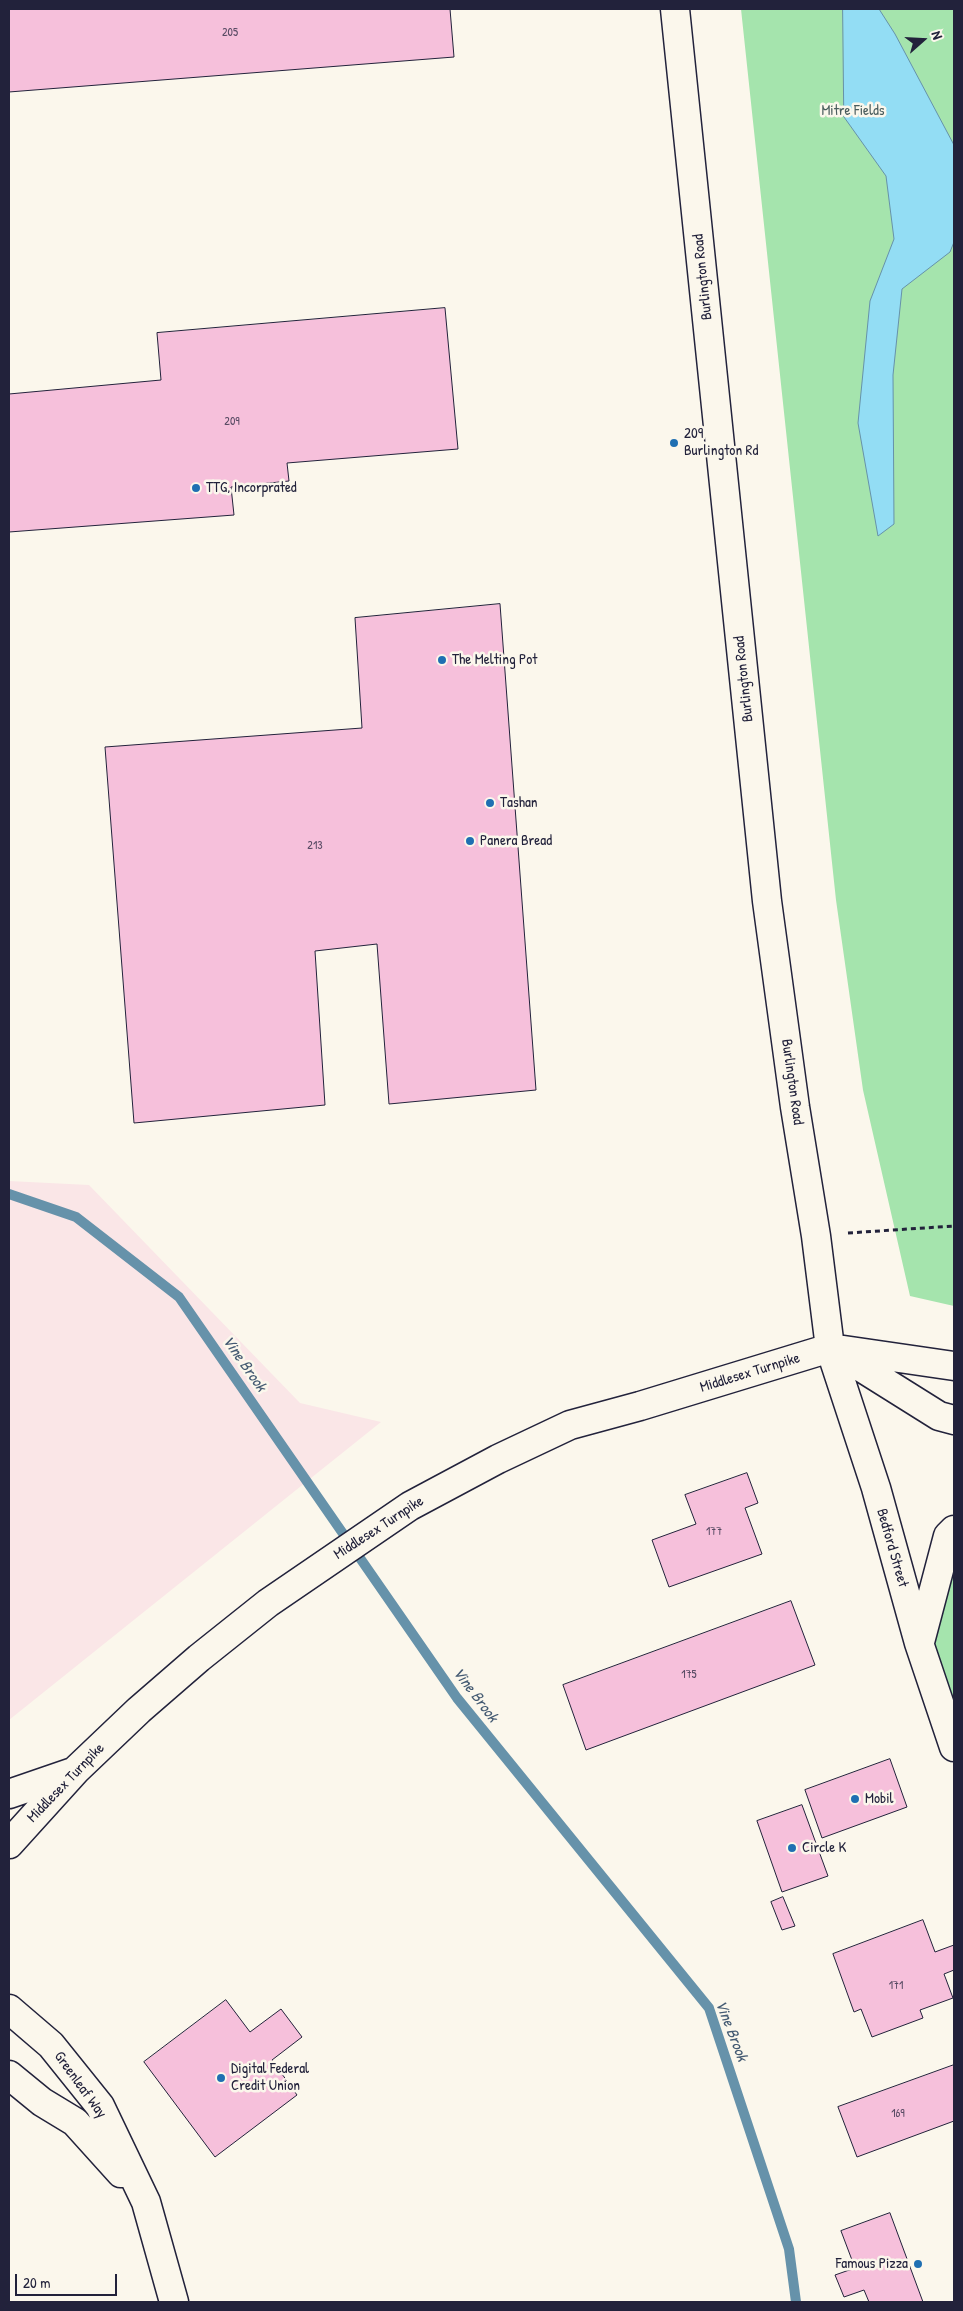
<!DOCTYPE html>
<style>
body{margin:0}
#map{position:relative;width:963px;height:2311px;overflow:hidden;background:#fbf7ec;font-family:"Patrick Hand",sans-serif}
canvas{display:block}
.frame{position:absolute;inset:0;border:10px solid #22223b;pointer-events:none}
.north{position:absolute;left:898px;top:15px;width:50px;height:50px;-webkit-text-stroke:4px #fbf7ec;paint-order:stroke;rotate:71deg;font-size:14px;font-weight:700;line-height:20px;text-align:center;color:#22223b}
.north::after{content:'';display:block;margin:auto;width:18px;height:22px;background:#22223b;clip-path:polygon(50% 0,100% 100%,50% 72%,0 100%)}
.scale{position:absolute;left:15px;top:2274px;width:102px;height:22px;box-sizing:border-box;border:2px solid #22223b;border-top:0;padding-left:6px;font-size:15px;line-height:18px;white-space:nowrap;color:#22223b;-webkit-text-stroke:4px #fbf7ec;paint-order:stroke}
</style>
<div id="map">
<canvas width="963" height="2311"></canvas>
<div class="frame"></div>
<div class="north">N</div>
<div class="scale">20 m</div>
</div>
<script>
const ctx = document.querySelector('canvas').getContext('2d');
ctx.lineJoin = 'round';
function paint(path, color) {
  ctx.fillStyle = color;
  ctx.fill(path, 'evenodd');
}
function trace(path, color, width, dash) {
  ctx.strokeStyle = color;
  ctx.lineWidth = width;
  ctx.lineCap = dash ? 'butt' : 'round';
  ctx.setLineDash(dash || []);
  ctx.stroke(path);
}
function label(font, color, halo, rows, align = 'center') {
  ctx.font = font + ' "Patrick Hand",sans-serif';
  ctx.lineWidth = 5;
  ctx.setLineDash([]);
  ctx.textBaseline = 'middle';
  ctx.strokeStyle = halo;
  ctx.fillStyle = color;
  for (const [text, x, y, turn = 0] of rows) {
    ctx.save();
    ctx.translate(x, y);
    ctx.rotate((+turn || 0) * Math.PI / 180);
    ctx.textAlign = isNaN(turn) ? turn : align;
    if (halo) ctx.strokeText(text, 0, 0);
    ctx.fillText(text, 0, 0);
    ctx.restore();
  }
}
paint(new Path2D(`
 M9,1181L89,1185L300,1403L381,1422L9,1720Z`), '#fae6e7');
paint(new Path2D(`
 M741,9H954V1306L910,1296L863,1090L836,900Z
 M954,1530V1747L919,1643Z`), '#a5e4ad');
const water = new Path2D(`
 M843,9H879L895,34L954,145V242L950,252L902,289L893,375L894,524L878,536L858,423L870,301L894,239L886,176L844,117Z`);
paint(water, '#93ddf4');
trace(water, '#6692aa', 1);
trace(new Path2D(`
 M9,1194L76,1217L179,1297L457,1698L709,2008L789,2249L796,2302`), '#6692aa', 10);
const building = new Path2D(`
 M9,9H450L454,57L9,92Z
 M445,308L458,449L287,463L289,481L231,487L234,515L9,532V394L161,380L157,333Z
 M500,604L536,1090L389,1104L377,944L315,951L325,1105L134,1123L105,747L362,728L355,618Z
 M747,1473L758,1503L745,1508L762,1554L669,1587L652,1540L696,1524L685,1495Z
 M791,1601L815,1665L586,1750L563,1685Z
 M890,1759L907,1807L822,1838L805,1790Z
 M802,1805L828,1876L782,1892L757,1821Z
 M783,1897L795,1926L782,1930L771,1902Z
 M923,1920L935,1952L954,1945V1970L944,1974L953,1998L920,2010L923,2018L872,2037L861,2009L854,2012L833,1954Z
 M226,2000L250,2032L281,2009L302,2037L272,2060L297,2095L215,2157L144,2062Z
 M954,2065V2121L857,2157L838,2107Z
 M890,2213L923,2302H869L864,2290L844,2297L835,2275L855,2268L841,2231Z`);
paint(building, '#f6c0db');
trace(building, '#22223b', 1);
const street = new Path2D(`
 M9,2009L51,2045L100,2106L146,2202L174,2302
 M9,2075L42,2102L75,2122L121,2173`);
const secondary = new Path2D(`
 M675,9L767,901L795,1107L816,1236L830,1348L876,1488L919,1643L954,1747
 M840,1354L939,1416L954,1420
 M920,1642L948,1536L954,1530
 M9,1794L73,1772
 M9,1844L76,1770L139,1710L199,1658L268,1603L410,1506L498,1459L570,1425L640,1406L830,1348L954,1366`);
trace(street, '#22223b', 31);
trace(secondary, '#22223b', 31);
trace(new Path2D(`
 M848,1233L954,1226`), '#22223b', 3, [5, 4]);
trace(street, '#fbf7ec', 28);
trace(secondary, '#fbf7ec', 28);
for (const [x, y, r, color] of [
 [674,443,5,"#1f6fb2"],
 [196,488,5,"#1f6fb2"],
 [442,660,5,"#1f6fb2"],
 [490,803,5,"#1f6fb2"],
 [470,841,5,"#1f6fb2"],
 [855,1799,5,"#1f6fb2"],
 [792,1848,5,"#1f6fb2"],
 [221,2078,5,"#1f6fb2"],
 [918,2264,5,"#1f6fb2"]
]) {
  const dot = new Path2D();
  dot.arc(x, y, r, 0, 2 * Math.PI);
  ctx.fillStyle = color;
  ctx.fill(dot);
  trace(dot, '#fbf7ec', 2);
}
label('12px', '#574a63', null, [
 ["205",230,33],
 ["209",232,422],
 ["213",315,846],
 ["177",714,1532],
 ["175",689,1675],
 ["171",896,1986],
 ["169",898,2114]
]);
label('15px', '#495c5d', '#fbf7ec', [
 ["Mitre Fields",853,111]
]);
label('15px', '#22223b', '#fbf7ec', [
 ["Burlington Road",703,277,-96],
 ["Burlington Road",744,679,-96],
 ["Burlington Road",792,1082,82],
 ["Middlesex Turnpike",750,1373,-17],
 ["Middlesex Turnpike",379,1528,-33],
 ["Bedford Street",892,1548,74],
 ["Middlesex Turnpike",66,1783,-46],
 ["Greenleaf Way",80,2085,54]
]);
label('15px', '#22223b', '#fbf7ec', [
 ["209",684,434],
 ["Burlington Rd",684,451],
 ["TTG, Incorprated",206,488],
 ["The Melting Pot",452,660],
 ["Tashan",500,803],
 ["Panera Bread",480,841],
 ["Mobil",865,1799],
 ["Circle K",802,1848],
 ["Digital Federal",231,2069],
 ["Credit Union",231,2086],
 ["Famous Pizza",908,2264,"right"]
], 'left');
label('italic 16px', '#445a72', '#fbf7ec', [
 ["Vine Brook",244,1364,55],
 ["Vine Brook",475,1695,53],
 ["Vine Brook",731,2031,69]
]);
</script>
